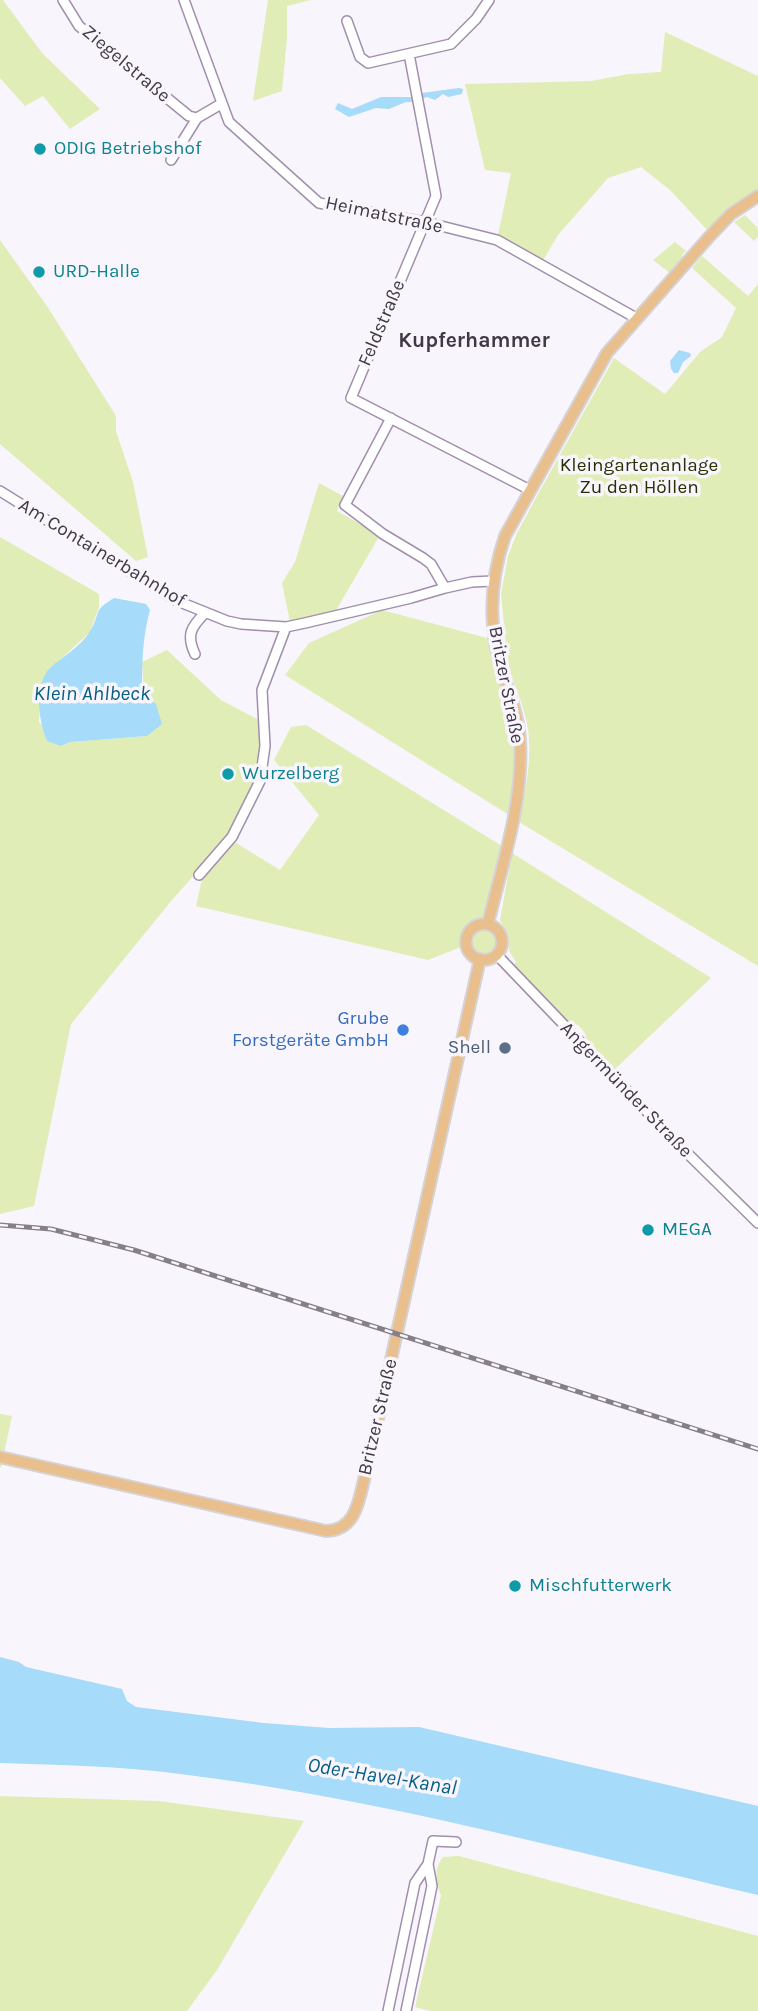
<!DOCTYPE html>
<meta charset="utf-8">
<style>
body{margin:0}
canvas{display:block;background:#f9f5fc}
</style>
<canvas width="758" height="2011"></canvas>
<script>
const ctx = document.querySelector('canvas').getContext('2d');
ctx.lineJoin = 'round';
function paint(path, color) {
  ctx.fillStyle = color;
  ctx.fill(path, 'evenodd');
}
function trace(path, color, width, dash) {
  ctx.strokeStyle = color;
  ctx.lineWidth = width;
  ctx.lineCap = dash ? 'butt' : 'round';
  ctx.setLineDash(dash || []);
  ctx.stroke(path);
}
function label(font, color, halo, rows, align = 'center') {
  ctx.font = font + ' Karla,sans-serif';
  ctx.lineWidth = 7;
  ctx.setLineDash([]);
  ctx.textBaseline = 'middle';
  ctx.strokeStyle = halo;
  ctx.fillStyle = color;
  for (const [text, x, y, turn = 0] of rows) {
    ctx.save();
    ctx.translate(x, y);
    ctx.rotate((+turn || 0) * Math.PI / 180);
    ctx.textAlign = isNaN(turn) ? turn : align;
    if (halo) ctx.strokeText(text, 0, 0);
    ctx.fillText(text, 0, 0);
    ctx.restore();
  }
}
paint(new Path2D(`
 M0,0H3L42,53L100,109L70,129L43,96L25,106L0,78Z
 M268,0H311L287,6V38L282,91L253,101Z
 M665,32L758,76V191L728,211L709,232L670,190L641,167L608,178L558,235L541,264L497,240L511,173L485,170L465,84L591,81L629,74L661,72Z
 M745,215L758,228V237L754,241L734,222Z
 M0,240L47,306L116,416V431L133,482L148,557L136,561L0,444Z
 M675,242L686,251L682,255L683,260L670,273L653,260Z
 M702,256L748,296L758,284V966L519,822C526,790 534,752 526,719C520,694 508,671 504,646L506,645L501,594L508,556L517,533L538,494L614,358L665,394L700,352L722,337L736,308L692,268Z
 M319,483L343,496L337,511L380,535L335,612L290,622L282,583L295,562Z
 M0,537L99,594V607L90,632L48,671L41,686L39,722L61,746L70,742L147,736L142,662L167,650L221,700L261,721V747L256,779L244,808L229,836L172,900L71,1024L34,1206L0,1214Z
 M382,610L491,639C510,706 523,745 509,815L285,675L309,643Z
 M306,725L502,846L484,916L467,931L461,947L428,960L196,906L202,879L233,841L280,870L319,815L274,760L291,727Z
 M512,853L711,978L613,1071L587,1042L585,1033L578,1025L569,1023L514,965L516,962L509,951L508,935L500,920Z
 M473 942a12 12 0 1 1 24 0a12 12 0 1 1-24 0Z
 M0,1414L12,1416L1,1468L0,1467Z
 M0,1796L159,1801L304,1821L217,1970L187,2011H0Z
 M459,1856L758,1936V2011H430L415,2007L441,1896C436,1881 433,1870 443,1857Z`), '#e1edb6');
paint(new Path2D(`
 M459,88L463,89L462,94L448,97L443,94L435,100L427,97L413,102H406L389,109L376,108L349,117L335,109L338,103L352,109L381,97H411L422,93Z
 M679,350L690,353L691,356L683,362L678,373H674L671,369L670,361Z
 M114,598L146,604L150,610C142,638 142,665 142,695L156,704L162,724L147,736L70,742L61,746L47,741C39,721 33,686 50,668C63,656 81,647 90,631C102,612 91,612 114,598Z
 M0,1657L19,1662L26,1667L122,1689L127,1701L136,1707L264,1723L329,1728L419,1727L758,1806V1895C569,1851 373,1797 180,1774C121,1766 60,1765 0,1763Z`), '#a6dbfa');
const minor = new Path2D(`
 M63,0L79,26L189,116L197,118L221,104
 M184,0L229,122L319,203L425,222L497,240L636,318
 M347,21L360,57L368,63L451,44L476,19L489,0
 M409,54L436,196L351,398L530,490
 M171,160L197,118
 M391,418L345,505L383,534L423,558L431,564L445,588
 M0,491L175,600L227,621L241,624L286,627L305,623L411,598L445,588L472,582L493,581
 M195,654C186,635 191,627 205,613
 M199,875L232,837L260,781L265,746L262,690L286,627
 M497,955L678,1144L758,1223
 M388,2011L415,1883L428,1864L433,1841L456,1842
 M406,2011L432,1886L428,1864`);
const major = new Path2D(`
 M466 942a18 18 0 1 1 36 0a18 18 0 1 1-36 0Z
 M488,924C502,865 524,801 520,740C518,709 504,681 497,652C488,611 492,574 505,536L607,353L709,237L731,214L758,196
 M0,1457L326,1531C358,1530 359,1497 366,1472L480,959`);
trace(minor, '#a18fad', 12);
trace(major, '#d5d3d6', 14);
trace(minor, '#fff', 9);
trace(major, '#e9bf8d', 10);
const rail = new Path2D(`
 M0,1225L51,1229L134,1250L758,1449`);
trace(rail, '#867f8a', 5);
trace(rail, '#f9f5fc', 2.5, [8]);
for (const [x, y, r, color] of [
 [40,149,7,"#0f9aa8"],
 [39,272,7,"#0f9aa8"],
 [228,774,7,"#0f9aa8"],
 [403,1030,7,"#3f7fe0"],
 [505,1048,7,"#5c6f8a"],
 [648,1230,7,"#0f9aa8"],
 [515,1586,7,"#0f9aa8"]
]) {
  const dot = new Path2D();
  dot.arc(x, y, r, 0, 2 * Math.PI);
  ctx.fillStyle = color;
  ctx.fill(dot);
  trace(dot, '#f9f5fc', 2.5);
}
label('19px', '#403845', '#f9f5fc', [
 ["Ziegelstraße",126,64,40],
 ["Heimatstraße",384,215,12],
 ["Feldstraße",382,323,-67],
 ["Am Containerbahnhof",102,553,31],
 ["Britzer Straße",506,685,79],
 ["Angermünder Straße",626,1090,46],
 ["Britzer Straße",378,1417,-77]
]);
label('19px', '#0d838f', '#f9f5fc', [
 ["ODIG Betriebshof",54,149],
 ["URD-Halle",53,272],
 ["Wurzelberg",242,774],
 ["MEGA",662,1230],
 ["Mischfutterwerk",529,1586]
], 'left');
label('19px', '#272e00', '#f9f5fc', [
 ["Kleingartenanlage",639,466],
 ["Zu den Höllen",639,488]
]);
label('19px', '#366cbe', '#f9f5fc', [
 ["Grube",389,1019],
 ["Forstgeräte GmbH",389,1041]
], 'right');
label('19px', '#4e5e75', '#f9f5fc', [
 ["Shell",491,1048]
], 'right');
label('bold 21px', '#403845', '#f9f5fc', [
 ["Kupferhammer",474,341]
]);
label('italic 21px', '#075f84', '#f9f5fc', [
 ["Klein Ahlbeck",92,694],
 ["Oder-Havel-Kanal",382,1777,9]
]);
</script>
